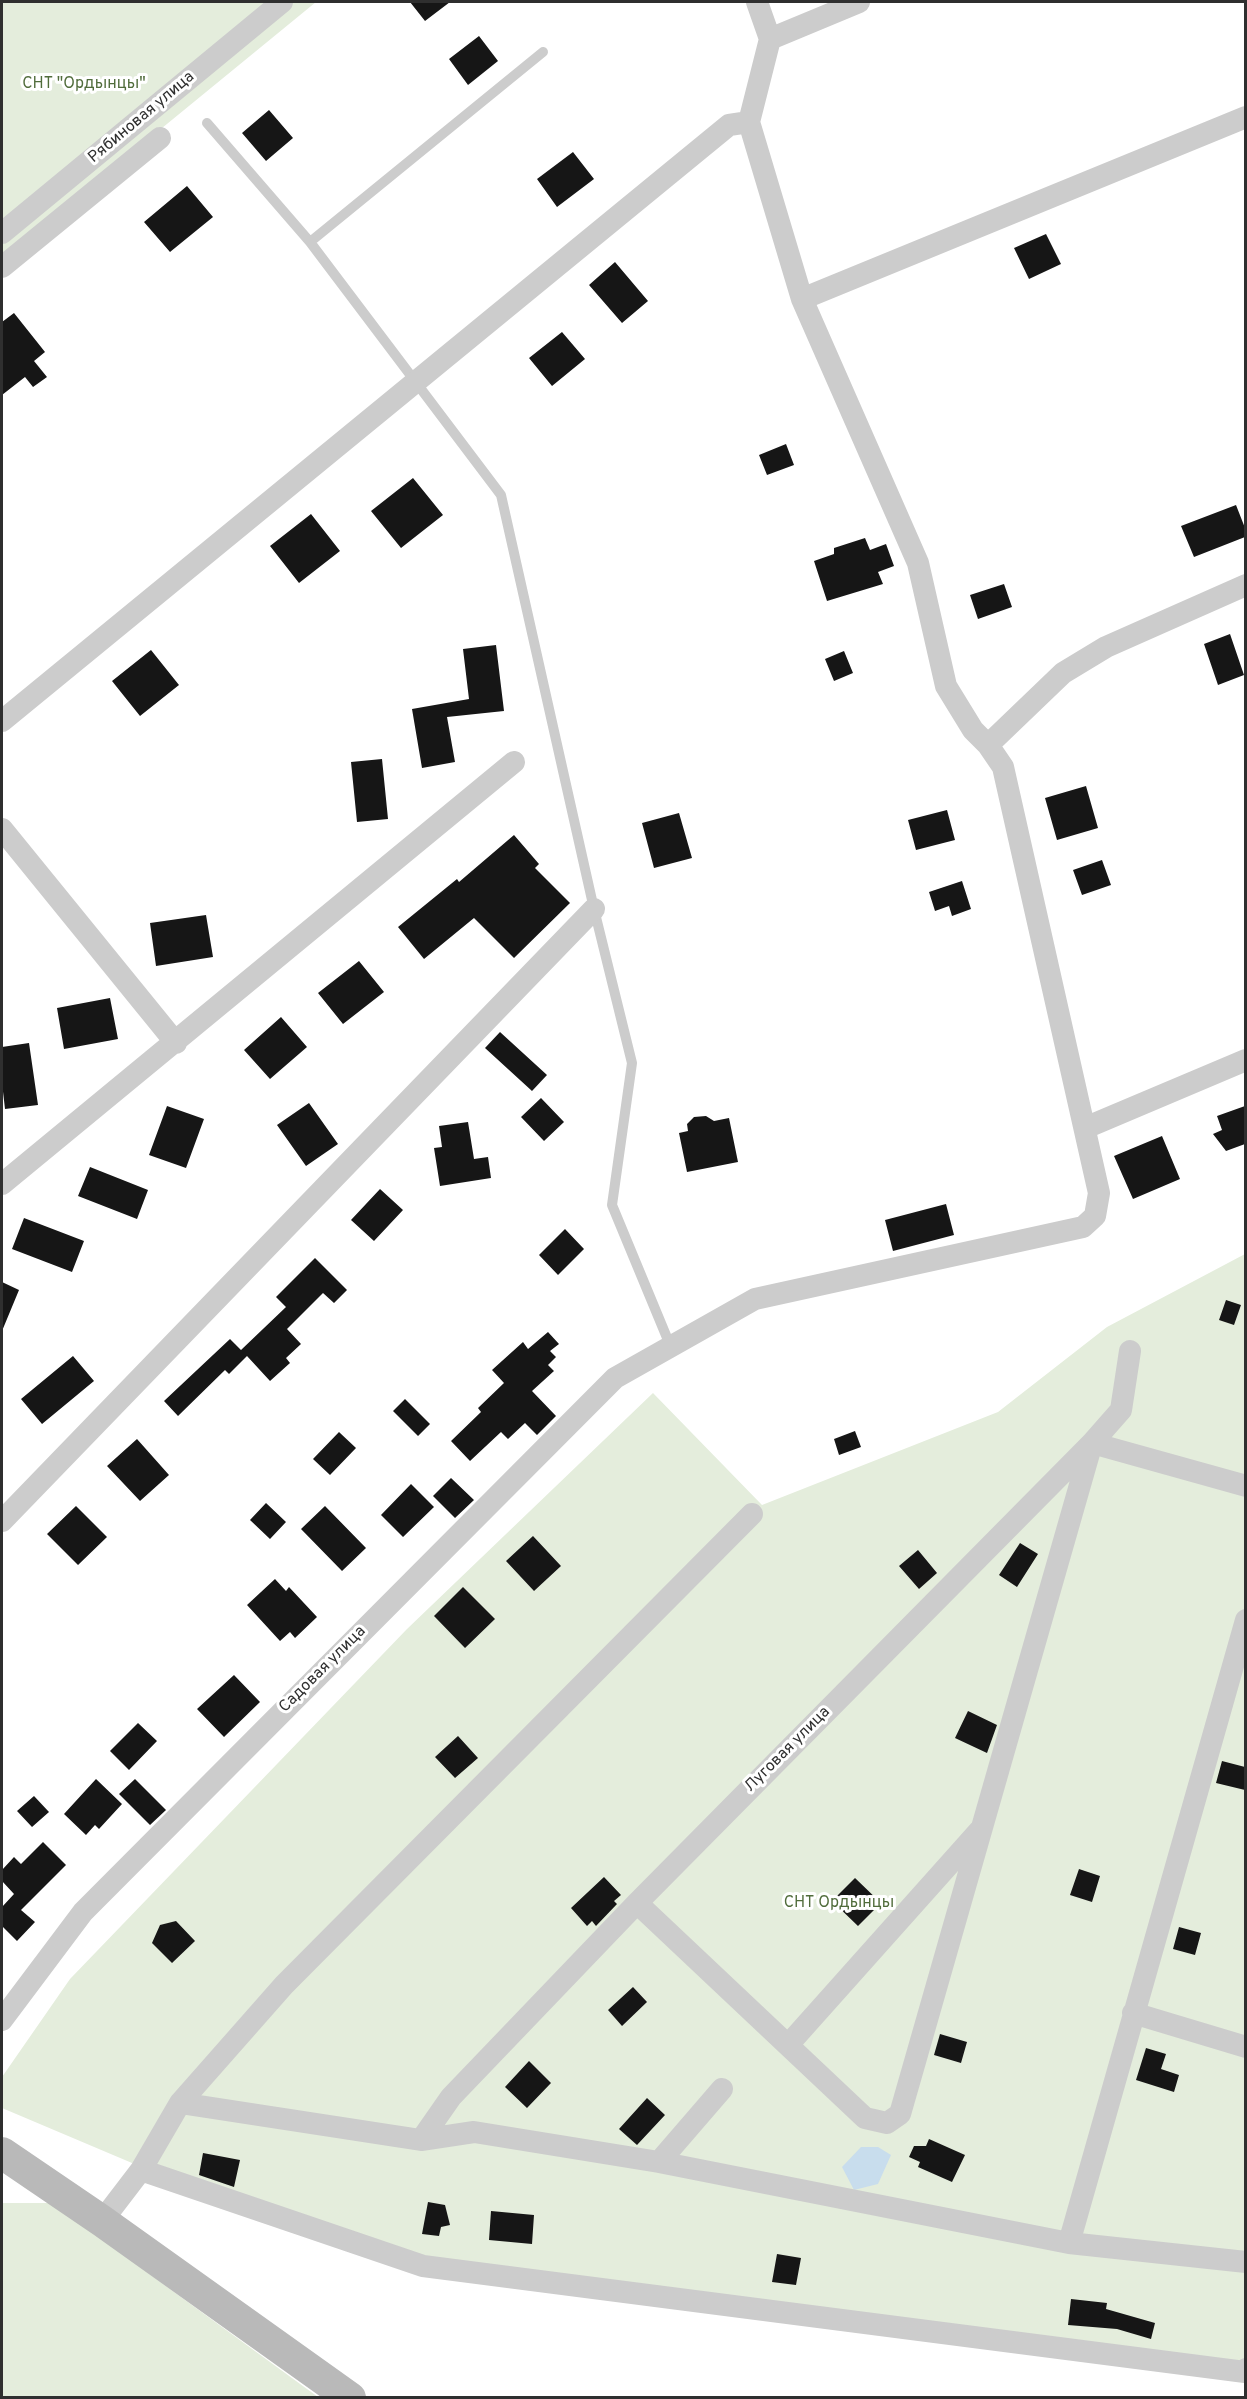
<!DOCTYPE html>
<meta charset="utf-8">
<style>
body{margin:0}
#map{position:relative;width:1247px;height:2399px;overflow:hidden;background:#fff;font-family:Overpass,sans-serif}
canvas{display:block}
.frame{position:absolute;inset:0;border:3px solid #2f2f2f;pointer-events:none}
</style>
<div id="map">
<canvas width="1247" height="2399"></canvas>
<div class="frame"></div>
</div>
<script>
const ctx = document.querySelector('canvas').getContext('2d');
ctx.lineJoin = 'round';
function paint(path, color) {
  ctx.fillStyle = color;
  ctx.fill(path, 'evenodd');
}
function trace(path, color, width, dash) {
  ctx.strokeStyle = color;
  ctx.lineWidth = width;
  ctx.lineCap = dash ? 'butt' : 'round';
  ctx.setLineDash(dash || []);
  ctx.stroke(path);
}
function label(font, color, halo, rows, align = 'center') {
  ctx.font = font + ' Overpass,sans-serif';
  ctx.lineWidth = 6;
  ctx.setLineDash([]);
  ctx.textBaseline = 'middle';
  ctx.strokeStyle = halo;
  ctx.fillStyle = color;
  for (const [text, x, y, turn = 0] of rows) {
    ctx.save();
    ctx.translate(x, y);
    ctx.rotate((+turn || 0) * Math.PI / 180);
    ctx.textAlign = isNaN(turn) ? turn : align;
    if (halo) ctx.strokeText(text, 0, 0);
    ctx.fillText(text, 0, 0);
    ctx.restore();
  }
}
paint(new Path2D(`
 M2,2H316L2,259Z
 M1245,1254V2363L470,2269L236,2207L2,2108V2077L70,1979L407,1629L653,1393L762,1505L998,1412L1107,1327Z
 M2,2203H52L318,2397H2Z`), '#e4eddc');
paint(new Path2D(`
 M861,2147H878L891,2155L878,2184L854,2190L842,2167Z`), '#c8dded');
paint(new Path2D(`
 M410,2H450L425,21Z
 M479,36L498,61L468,85L449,59Z
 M269,110L293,138L266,161L242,133Z
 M573,152L594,179L557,207L537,179Z
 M187,186L213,217L170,252L144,222Z
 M1046,234L1061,264L1029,279L1014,248Z
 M615,262L648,301L622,323L589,285Z
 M14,313L45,352L34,361L47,377L33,387L25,377L2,395V322Z
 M562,332L585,359L552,386L529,358Z
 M786,444L794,465L767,475L759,455Z
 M413,478L443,515L401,548L371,511Z
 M1236,505L1245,528V537L1194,557L1181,526Z
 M311,514L340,551L299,583L270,546Z
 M865,538L870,550L886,544L894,566L878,572L883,584L827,601L814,561L834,554V548Z
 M1004,584L1012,607L978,619L970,595Z
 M1230,634L1244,675L1218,685L1204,644Z
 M496,645L504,711L447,717L455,762L422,768L412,709L469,699L463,649Z
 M151,650L179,685L140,716L112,681Z
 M844,651L853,673L834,681L825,659Z
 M382,759L388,819L357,822L351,762Z
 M1086,786L1098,828L1057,840L1045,798Z
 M947,810L955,840L916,850L908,820Z
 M679,813L692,858L654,868L642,823Z
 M514,835L539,864L535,868L570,903L514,958L474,918L424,959L398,927L457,879L459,882Z
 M1102,860L1111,885L1082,895L1073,870Z
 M962,881L971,909L952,916L949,906L935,911L929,892Z
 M206,915L213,957L156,966L150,923Z
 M359,961L384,992L343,1024L318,993Z
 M110,998L118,1039L64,1049L57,1008Z
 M281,1017L307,1047L270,1079L244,1050Z
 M500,1032L547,1075L532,1091L485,1048Z
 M29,1043L38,1105L5,1109L2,1083V1047Z
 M541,1098L564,1122L544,1141L521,1117Z
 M309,1103L338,1144L306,1166L277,1125Z
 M167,1106L204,1119L186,1168L149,1155Z
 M1245,1106V1144L1226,1151L1213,1134L1222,1130L1217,1116Z
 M706,1116L714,1121L729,1118L738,1162L687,1172L679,1133L688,1131L687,1124L694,1117Z
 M468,1122L474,1159L488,1157L491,1178L440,1186L434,1148L442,1147L439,1126Z
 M1162,1136L1180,1179L1133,1199L1114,1156Z
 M90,1167L148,1190L137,1219L78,1196Z
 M380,1189L403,1210L374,1241L351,1220Z
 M946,1204L954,1235L893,1251L885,1220Z
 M24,1218L84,1241L72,1272L12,1249Z
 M565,1229L584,1249L558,1275L539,1255Z
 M315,1258L347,1290L334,1303L323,1293L287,1329L301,1344L286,1358L290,1363L270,1381L247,1356L229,1374L225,1370L178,1416L164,1401L230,1339L241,1350L286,1307L276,1297Z
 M2,1282L19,1290L2,1331Z
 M1226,1300L1241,1305L1234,1325L1219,1320Z
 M548,1332L559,1344L550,1351L556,1357L548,1365L554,1371L532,1391L556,1416L537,1435L525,1423L508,1439L501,1432L470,1461L451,1441L481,1412L478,1408L504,1383L492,1370L523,1342L528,1349Z
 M73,1356L94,1381L42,1424L21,1399Z
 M405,1399L430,1424L418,1436L393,1411Z
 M855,1431L861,1447L839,1455L834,1439Z
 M339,1432L356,1448L330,1475L313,1459Z
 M137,1439L169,1475L140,1501L107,1466Z
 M451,1478L474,1500L455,1518L433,1496Z
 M411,1484L434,1507L403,1537L381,1515Z
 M266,1503L286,1522L270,1539L250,1520Z
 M76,1506L107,1537L78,1565L47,1534Z
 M325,1506L366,1548L342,1571L301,1529Z
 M533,1536L561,1566L534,1591L506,1561Z
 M1020,1543L1038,1554L1017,1587L999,1575Z
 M918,1550L937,1573L919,1589L899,1566Z
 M275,1579L286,1591L289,1587L317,1617L295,1638L290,1632L280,1641L247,1605Z
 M463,1587L495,1619L465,1648L434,1616Z
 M234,1675L260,1702L224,1737L197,1709Z
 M968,1711L997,1725L987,1753L955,1738Z
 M138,1723L157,1741L129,1770L110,1751Z
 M458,1736L478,1758L455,1778L435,1757Z
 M1222,1761L1245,1767V1790L1216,1783Z
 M96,1779L122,1804L99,1829L95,1825L86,1835L64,1814Z
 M135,1779L166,1810L150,1825L119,1794Z
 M34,1796L49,1812L32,1827L17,1811Z
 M43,1842L66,1865L21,1910L35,1922L17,1941L2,1926V1907L14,1894L2,1881V1870L14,1857L21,1864Z
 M1079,1869L1100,1876L1092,1902L1070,1895Z
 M604,1877L621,1895L614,1901L617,1904L596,1926L592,1921L587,1926L571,1908Z
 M855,1878L881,1903L858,1926L832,1901Z
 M176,1921L195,1941L172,1963L152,1943L160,1925Z
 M1179,1927L1201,1933L1195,1955L1173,1949Z
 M633,1987L647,2002L622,2026L608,2010Z
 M940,2034L967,2042L961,2063L934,2055Z
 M1146,2048L1166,2054L1161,2069L1179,2075L1174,2092L1136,2080Z
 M529,2061L551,2083L527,2108L505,2087Z
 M647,2098L665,2115L637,2145L619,2129Z
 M929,2139L965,2155L952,2182L918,2167L920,2162L909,2157L914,2146H926Z
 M203,2153L240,2160L234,2187L199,2175Z
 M428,2202L445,2205L450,2225L441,2227L439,2236L422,2234Z
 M491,2211L534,2215L532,2244L489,2240Z
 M777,2254L801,2258L796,2285L772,2282Z
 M1071,2299L1107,2303L1106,2309L1155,2323L1151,2339L1117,2329L1068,2325Z`), '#161616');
trace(new Path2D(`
 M543,52L310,242L501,495L594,909L632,1063L612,1205L670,1345
 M207,123L310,242`), '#ccc', 10);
trace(new Path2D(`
 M770,39L859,2
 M2,233L282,2
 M2,267L160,138
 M802,299L1246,117
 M2,721L729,125L749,122
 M988,745L1063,673L1106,647L1246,585
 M2,829L176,1043
 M1085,1128L1246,1060
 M2,1184L514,762
 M2,1521L594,909
 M1246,1620L1069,2243L1246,2262
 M637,1903L865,2118L887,2123L900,2114L1092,1443L1246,1486
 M1133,2013L1246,2047
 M2,2020L83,1912L615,1378L755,1299L1083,1227L1095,1216L1099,1193L1003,767L988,745L973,730L946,686L918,563L802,299L749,122L770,39L757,2
 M788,2045L979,1831
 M180,2103L284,1985L752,1514
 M421,2140L451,2097L637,1903L1092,1443L1121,1410L1130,1351
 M659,2162L722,2089
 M141,2170L423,2266L1245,2372L1246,2369
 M102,2221L141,2170L180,2103L421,2140L474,2132L659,2162L1069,2243`), '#ccc', 22);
trace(new Path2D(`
 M2,2153L102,2221L350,2398`), '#b9b9b9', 32);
label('16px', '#506c3b', '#fff', [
 ["СНТ \"Ордынцы\"",84,85],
 ["СНТ Ордынцы",839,1904]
]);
label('16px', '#2f2f2f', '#fff', [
 ["Рябиновая улица",142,118,-40],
 ["Садовая улица",323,1670,-45],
 ["Луговая улица",788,1750,-45]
]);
</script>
